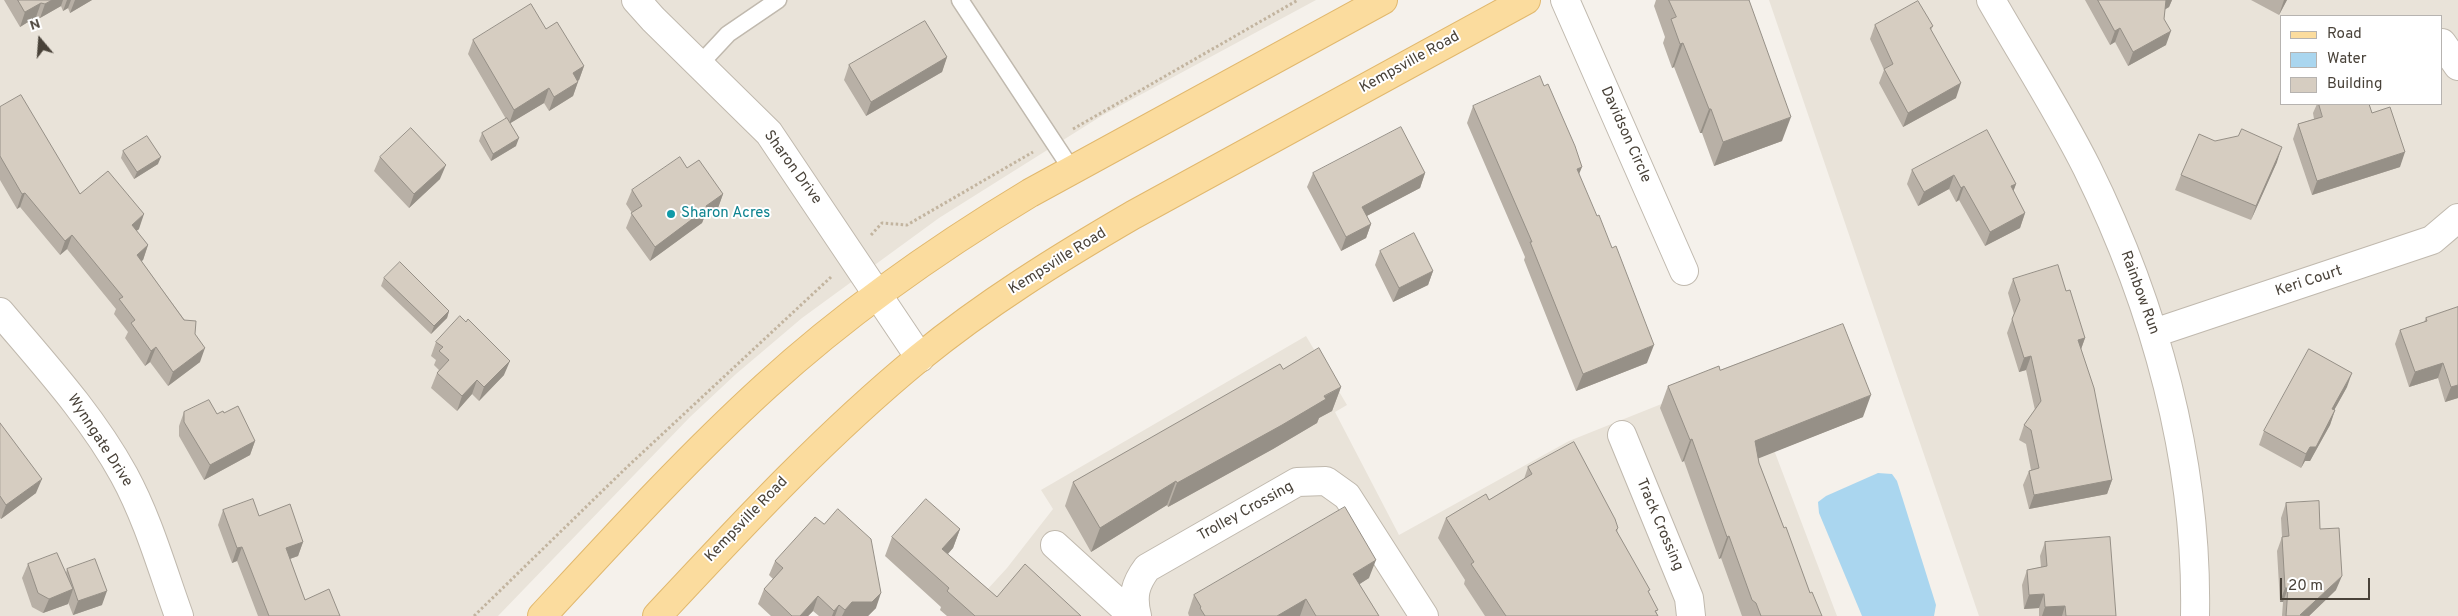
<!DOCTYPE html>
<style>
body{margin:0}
#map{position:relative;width:2458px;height:616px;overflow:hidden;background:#f5f1eb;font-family:Overpass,sans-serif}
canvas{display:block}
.legend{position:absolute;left:2280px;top:15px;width:162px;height:90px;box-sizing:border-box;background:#fff;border:1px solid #b6b3b0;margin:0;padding:6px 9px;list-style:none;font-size:15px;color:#494239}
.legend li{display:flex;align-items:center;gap:10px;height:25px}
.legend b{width:25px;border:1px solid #b6b3b0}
.north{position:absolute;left:15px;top:15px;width:50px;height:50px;-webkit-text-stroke:4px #fff;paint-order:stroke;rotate:342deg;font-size:14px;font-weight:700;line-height:20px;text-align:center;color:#494239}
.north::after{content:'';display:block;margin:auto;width:18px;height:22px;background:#494239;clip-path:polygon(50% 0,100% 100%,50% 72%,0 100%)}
.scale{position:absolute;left:2280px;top:578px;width:90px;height:22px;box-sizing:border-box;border:2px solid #494239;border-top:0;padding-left:6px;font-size:15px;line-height:18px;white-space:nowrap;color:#494239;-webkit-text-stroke:4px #fff;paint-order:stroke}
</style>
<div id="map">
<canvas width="2458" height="616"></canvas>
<ul class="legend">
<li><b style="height:6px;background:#fbdc9e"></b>Road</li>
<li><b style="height:14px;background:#aad6ef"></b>Water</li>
<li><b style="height:14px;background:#d6cdc1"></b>Building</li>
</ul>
<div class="north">N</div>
<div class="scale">20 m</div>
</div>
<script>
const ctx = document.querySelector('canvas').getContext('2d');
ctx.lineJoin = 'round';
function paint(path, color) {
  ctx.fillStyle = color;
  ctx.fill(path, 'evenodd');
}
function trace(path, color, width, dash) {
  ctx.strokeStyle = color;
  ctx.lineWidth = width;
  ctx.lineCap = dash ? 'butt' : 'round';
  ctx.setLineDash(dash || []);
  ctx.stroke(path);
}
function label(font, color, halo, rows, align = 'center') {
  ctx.font = font + ' Overpass,sans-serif';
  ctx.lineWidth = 4;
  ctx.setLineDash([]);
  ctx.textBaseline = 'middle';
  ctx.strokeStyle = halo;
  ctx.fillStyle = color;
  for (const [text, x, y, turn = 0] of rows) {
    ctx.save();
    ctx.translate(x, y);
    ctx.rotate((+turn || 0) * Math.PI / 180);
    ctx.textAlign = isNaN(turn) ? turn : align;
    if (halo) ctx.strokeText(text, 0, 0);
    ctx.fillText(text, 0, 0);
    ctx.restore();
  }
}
paint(new Path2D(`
 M0,0H1316L1103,115L939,218L802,318L736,374L690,417L498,616H0Z
 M1769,0H2458V616H1979ZM2282,16H2442V104H2282Z
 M1306,336L1347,405L1335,412L1399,535L1569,441L1744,371L1837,616H963L1007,568L1053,509L1041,490Z`), '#e9e3d9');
paint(new Path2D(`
 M1878,473L1892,474L1897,481L1936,605L1934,616H1862L1819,513L1818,502L1826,496Z`), '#aad6ef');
const service = new Path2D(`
 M960,0L1072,170
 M700,64L728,34L778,0`);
const minor = new Path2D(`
 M636,0L653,19L769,133L920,358
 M1565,0L1684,271
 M1991,0C2023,56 2058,110 2087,168C2155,306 2198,461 2195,616
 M2442,43L2458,66
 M0,312C44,364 91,415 124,475C148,519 162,569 179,616
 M2154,333L2432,240L2458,218
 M1622,435L1689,598L1691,616
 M1055,545L1133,616
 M1137,616C1132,596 1135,584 1147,568L1297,482L1326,481L1347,496L1424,616`);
const primary = new Path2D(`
 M542,616C615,537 687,458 766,386C847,312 937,249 1030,193L1383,0
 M657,616C741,526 824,436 919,358C985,304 1059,258 1133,215L1526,0`);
trace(service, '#c0b9ae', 19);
trace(minor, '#c0b9ae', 30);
trace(primary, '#e1b86d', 30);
trace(new Path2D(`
 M1073,129L1298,0
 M871,235L882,223L907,225L1033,152
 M474,616L626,468L831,277`), '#c2b49f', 3, [2.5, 2.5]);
trace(service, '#fff', 16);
trace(minor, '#fff', 28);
trace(primary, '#fbdc9e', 28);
paint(new Path2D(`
 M4,0H92L70,13L68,8L63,11L61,6L40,18L36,17L20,27Z
 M1656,0H1749L1782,141L1714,166L1702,133H1700L1674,67L1672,68L1663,43L1665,37L1654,6Z
 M2085,0H2172L2169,7L2165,9L2164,19L2166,45L2128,66L2115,42L2110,45Z
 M2251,0H2287L2279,15Z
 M1875,25L1933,26L1931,30L1956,98L1903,127L1879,83L1884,70L1870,39Z
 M546,29L584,66L579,80L578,81L573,96L549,111L544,103L510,123L516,146L491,161L479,141L482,133L506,119L468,54L473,40Z
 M947,57L942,72L866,116L844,80L849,65Z
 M2317,104H2369L2372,113L2400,167L2312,195L2293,139L2298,124L2314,119L2313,113Z
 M1473,106L1579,174L1647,363L1576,391L1524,260L1525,257L1467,123Z
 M0,107L80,194L139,229L136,231L148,245L143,260L141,261L195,334L200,362L168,386L150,362L145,366L125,338L128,332L114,314L116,309L67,249L60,255L20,207L17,209L0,180Z
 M2215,141L2277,162L2251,220L2175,190L2181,175Z
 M123,151L158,164L134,179L121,158Z
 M380,157L440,179L409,208L374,171Z
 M687,168L723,194L718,208L704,218L702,223L650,261L626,228L632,213L626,204L632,190Z
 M1912,170L2016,184L2013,191L2025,213L2020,228L1985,246L1959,200L1956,202L1949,189L1918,206L1907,184Z
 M1313,173H1425L1420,188L1367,216L1371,224L1366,238L1341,251L1307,187Z
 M1380,251L1433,271L1428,285L1393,302L1375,265Z
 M384,278L449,311L447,318L431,334L381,286Z
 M2013,279L2066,291L2085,338L2081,349L2112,480L2107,494L2029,509L2023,485L2029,471L2031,470L2026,444L2019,440L2024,425L2035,410L2026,370L2019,372L2007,333L2014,314L2008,293Z
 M2458,307V398L2445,402L2438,378L2409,387L2395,344L2400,330L2424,322L2426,318Z
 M436,342L504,375L479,401L472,394L457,411L431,388L437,373L439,370L434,365L436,360L431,356Z
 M1283,369L1341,387L1332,411L1319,418L1317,423L1273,449L1168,507L1167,505L1091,552L1065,506L1073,482Z
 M1720,370L1863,417L1758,458L1759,463L1784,528L1810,593L1822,616H1742L1721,558L1719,559L1684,461L1682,462L1660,408L1668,386Z
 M2347,387L2334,410H2335L2330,425L2310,461H2305L2301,468L2259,445L2264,431Z
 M184,412L217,414L224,413L255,441L250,455L204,480L179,436V426Z
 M0,423L36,493L1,519L0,518Z
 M1528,467L1618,528L1617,532L1649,593L1658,616H1485L1464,584L1465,580L1438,538L1446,518L1489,500L1524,479Z
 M2286,503L2320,529L2336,590L2309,616H2282L2283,602H2280L2277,551L2282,537L2281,518Z
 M223,510L259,516L303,542L298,556L290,559L305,600L340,616H258L237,561L232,563L218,525Z
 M960,529L953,548L948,554L997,597L1081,616H947L940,610L941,607L885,556L892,537Z
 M2045,542L2116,616H2039V608L2024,609L2022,585L2027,570L2041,567L2040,556Z
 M775,561L876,608L868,616H819L813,611L808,616H771L758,604L764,589L773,579L769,575Z
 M28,564L66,573L67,569L102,605L73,615L68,602V604L43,613L32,607L22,578Z
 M1369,578L1359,584L1379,616H1189L1188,613L1194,595Z`), '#b8b0a6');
paint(new Path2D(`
 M52,0H63L61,6L40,18L45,4Z
 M67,0H71L68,8L63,11Z
 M75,0H92L70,13Z
 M2165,0H2172L2169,7L2161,12Z
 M2284,0H2287L2279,15Z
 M41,3L36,17L20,27L25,12Z
 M2120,28L2115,42L2110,45L2115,31Z
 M2171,31L2166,45L2128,66L2133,52Z
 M1683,43L1674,67L1672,68L1680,44Z
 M947,57L942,72L866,116L871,102Z
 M584,66L579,80L567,88L573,73Z
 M578,82L573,96L549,111L554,97Z
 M1961,83L1956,98L1903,127L1908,113Z
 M549,88L544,103L509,124L514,110Z
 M1709,109H1711L1702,133H1700Z
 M1791,117L1782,141L1714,166L1723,142Z
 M519,138L516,146L491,161L493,154Z
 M2282,147L2277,162L2251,220L2256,206Z
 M2405,152L2400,167L2312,195L2317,181Z
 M161,157L158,164L134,179L137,172Z
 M446,165L440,179L409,208L414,194Z
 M1582,167L1575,184L1577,169Z
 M1425,173L1420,188L1357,221L1362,207Z
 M1954,175L1949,189L1918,206L1924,192Z
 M2016,184L2011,198V186Z
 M1964,186L1959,200L1956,202L1961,188Z
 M25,193L20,207L17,209L22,194Z
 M723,194L718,208L704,218L702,223L650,261L655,247L706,206Z
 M2025,213L2020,228L1985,246L1990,232Z
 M144,214L139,229L126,239L132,225Z
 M1371,224L1366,238L1341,251L1346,237Z
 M72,235L67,249L60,255L65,241Z
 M148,245L143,260L131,269L137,255Z
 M1433,271L1428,285L1393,302L1399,288Z
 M449,311L447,318L431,334L434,326Z
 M2085,338L2080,352L2078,340Z
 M1654,345L1647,363L1576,391L1583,374Z
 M156,347L150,362L145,366L151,351Z
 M205,348L200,362L168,386L173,372Z
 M2031,356L2026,370L2019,372L2024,358Z
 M510,361L504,375L479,401L484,387Z
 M2443,363L2438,378L2409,387L2415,372Z
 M2352,373L2347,387L2327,423L2332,409Z
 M477,380L472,394L457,411L462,396Z
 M2458,385V398L2445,402L2451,387Z
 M1341,387L1332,411L1319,418L1317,423L1273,449L1168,507L1177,483Z
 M1871,395L1863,417L1747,463L1755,441Z
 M2335,410L2330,425L2310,461H2305L2301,468L2306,454L2310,447Z
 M1692,439L1684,461L1682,462L1690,440Z
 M255,441L250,455L204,480L210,465Z
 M42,479L36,493L1,519L6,505Z
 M2112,480L2107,494L2029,509L2034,495Z
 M1176,481L1167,505L1091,552L1100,528Z
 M960,529L953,548L935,568L942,549Z
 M1729,536L1721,558L1719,559L1727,537Z
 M303,542L298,556L281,562L286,548Z
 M242,547L237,561L232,563L237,548Z
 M1376,560L1369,578L1346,593L1353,574Z
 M2342,576L2336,590L2309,616L2300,615Z
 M2285,588H2288L2283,602H2280Z
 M73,589L68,604L43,613L49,599Z
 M107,591L102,605L73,615L78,601Z
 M881,593L876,608L868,616H842L845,610L852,602Z
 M2044,594L2039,608L2024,609L2029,595Z
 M818,596L813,611L808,616H800Z
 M1306,599L1300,616H1277Z
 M839,605L835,616H832L834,611Z
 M2065,606L2062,616H2042L2045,607Z`), '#969087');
const building = new Path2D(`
 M18,0H52L45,4L41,3L25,12Z
 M1669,0H1749L1791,117L1723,142L1711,109H1709L1683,43L1680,44L1671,19L1676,17Z
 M2098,0H2166L2164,19L2171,31L2133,52L2120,28L2115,31Z
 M1918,1L1933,26L1930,28L1961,83L1908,113L1884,69L1893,64L1875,25Z
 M531,4L546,29L557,22L584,66L573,73L578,82L554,97L549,88L514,110L473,40Z
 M925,21L947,57L871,102L849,65Z
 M1540,76L1544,86L1548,84L1575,146L1582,167L1577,169L1597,216L1599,215L1612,248L1616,246L1654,345L1583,374L1530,242H1532L1473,106Z
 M21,95L80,194L108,171L144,214L132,225L148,245L137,255L184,320L196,321L195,334L205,348L173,372L156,347L151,351L131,323L135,320L119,299L123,297L72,235L65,241L25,193L22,194L0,156V107Z
 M2319,104H2369L2372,113L2390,107L2405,152L2317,181L2298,124L2322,117Z
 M507,118L519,138L493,154L482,133Z
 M1401,127L1425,173L1362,207L1371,224L1346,237L1313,173Z
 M411,128L446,165L414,194L380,157Z
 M2242,129L2282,147L2256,206L2181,175L2199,134L2215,141L2238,136Z
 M1987,130L2016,184L2011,186L2025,213L1990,232L1964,186L1961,188L1954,175L1924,192L1912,170Z
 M147,136L161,157L137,172L123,151Z
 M680,157L687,168L699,160L723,194L706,206L707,208L655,247L631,213L642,206L632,190Z
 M1414,233L1433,271L1399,288L1380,251Z
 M400,262L449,311L434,326L384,278Z
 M2058,265L2066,291L2070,290L2085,338L2078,340L2094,388L2112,480L2034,495L2029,471L2039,468L2031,430L2024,425L2041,401L2031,356L2024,358L2012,319L2020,300L2013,279Z
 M2458,307V385L2451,387L2443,363L2415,372L2400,330L2427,321L2426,318Z
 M460,316L466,322L468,319L510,361L484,387L477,380L462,396L437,373L449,360L439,351L443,347L436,342Z
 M1843,324L1871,395L1755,441L1759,463L1784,528L1786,527L1810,593L1812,592L1822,616H1761L1756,603L1752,600L1729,536L1727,537L1692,439L1690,440L1668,386L1719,366L1720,370Z
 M1319,348L1341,387L1324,396L1326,399L1282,425L1177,483L1176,481L1100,528L1073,482L1280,364L1283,369Z
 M2309,349L2352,373L2332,409L2335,410L2316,447H2310L2306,454L2264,431Z
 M209,400L217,414L223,411L224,413L238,406L255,441L210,465L184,422V412Z
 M0,423L42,479L6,505L0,496Z
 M1574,442L1615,519L1618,528L1616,530L1650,590L1648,591L1658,610L1655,611L1658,616H1506L1471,564L1474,562L1446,518L1486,494L1489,500L1532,474L1528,467Z
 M253,499L259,516L290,504L303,542L286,548L305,600L329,589L340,616H269L242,547L237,548L223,510Z
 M926,499L960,529L942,549L997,597L1025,564L1081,616H975L947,591L949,588L892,537Z
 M2319,501L2320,529L2339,528L2342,576L2300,615L2309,616H2286L2288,588H2285L2282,537L2289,536L2286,503Z
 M1345,507L1376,560L1353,574L1379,616H1316L1306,599L1277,616H1205L1200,608L1201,607L1194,595Z
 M838,509L871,539L881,593L872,602H852L845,610L839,605L834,611L818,596L800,616H792L764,589L783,568L775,561L815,517L824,524Z
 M2110,537L2116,616H2066L2065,606L2045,607L2044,594L2029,595L2027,570L2047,566L2045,542Z
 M57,553L73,589L49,599L38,593L28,564Z
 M95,559L107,591L78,601L67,569Z`);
paint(building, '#d6cdc1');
trace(building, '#969087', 1);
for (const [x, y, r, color] of [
 [671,214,5,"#0f9aa8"]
]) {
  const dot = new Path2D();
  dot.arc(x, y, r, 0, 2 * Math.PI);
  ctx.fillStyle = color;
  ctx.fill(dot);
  trace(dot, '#fff', 2);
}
label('15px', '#494239', '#fff', [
 ["Kempsville Road",1410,63,-29],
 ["Davidson Circle",1625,135,66],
 ["Sharon Drive",792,168,54],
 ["Kempsville Road",1058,262,-32],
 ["Keri Court",2309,282,-18],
 ["Rainbow Run",2139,293,70],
 ["Wynngate Drive",99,441,57],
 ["Trolley Crossing",1246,512,-29],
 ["Kempsville Road",747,520,-46],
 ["Track Crossing",1659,525,67]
]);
label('15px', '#0d838f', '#fff', [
 ["Sharon Acres",681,214]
], 'left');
</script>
